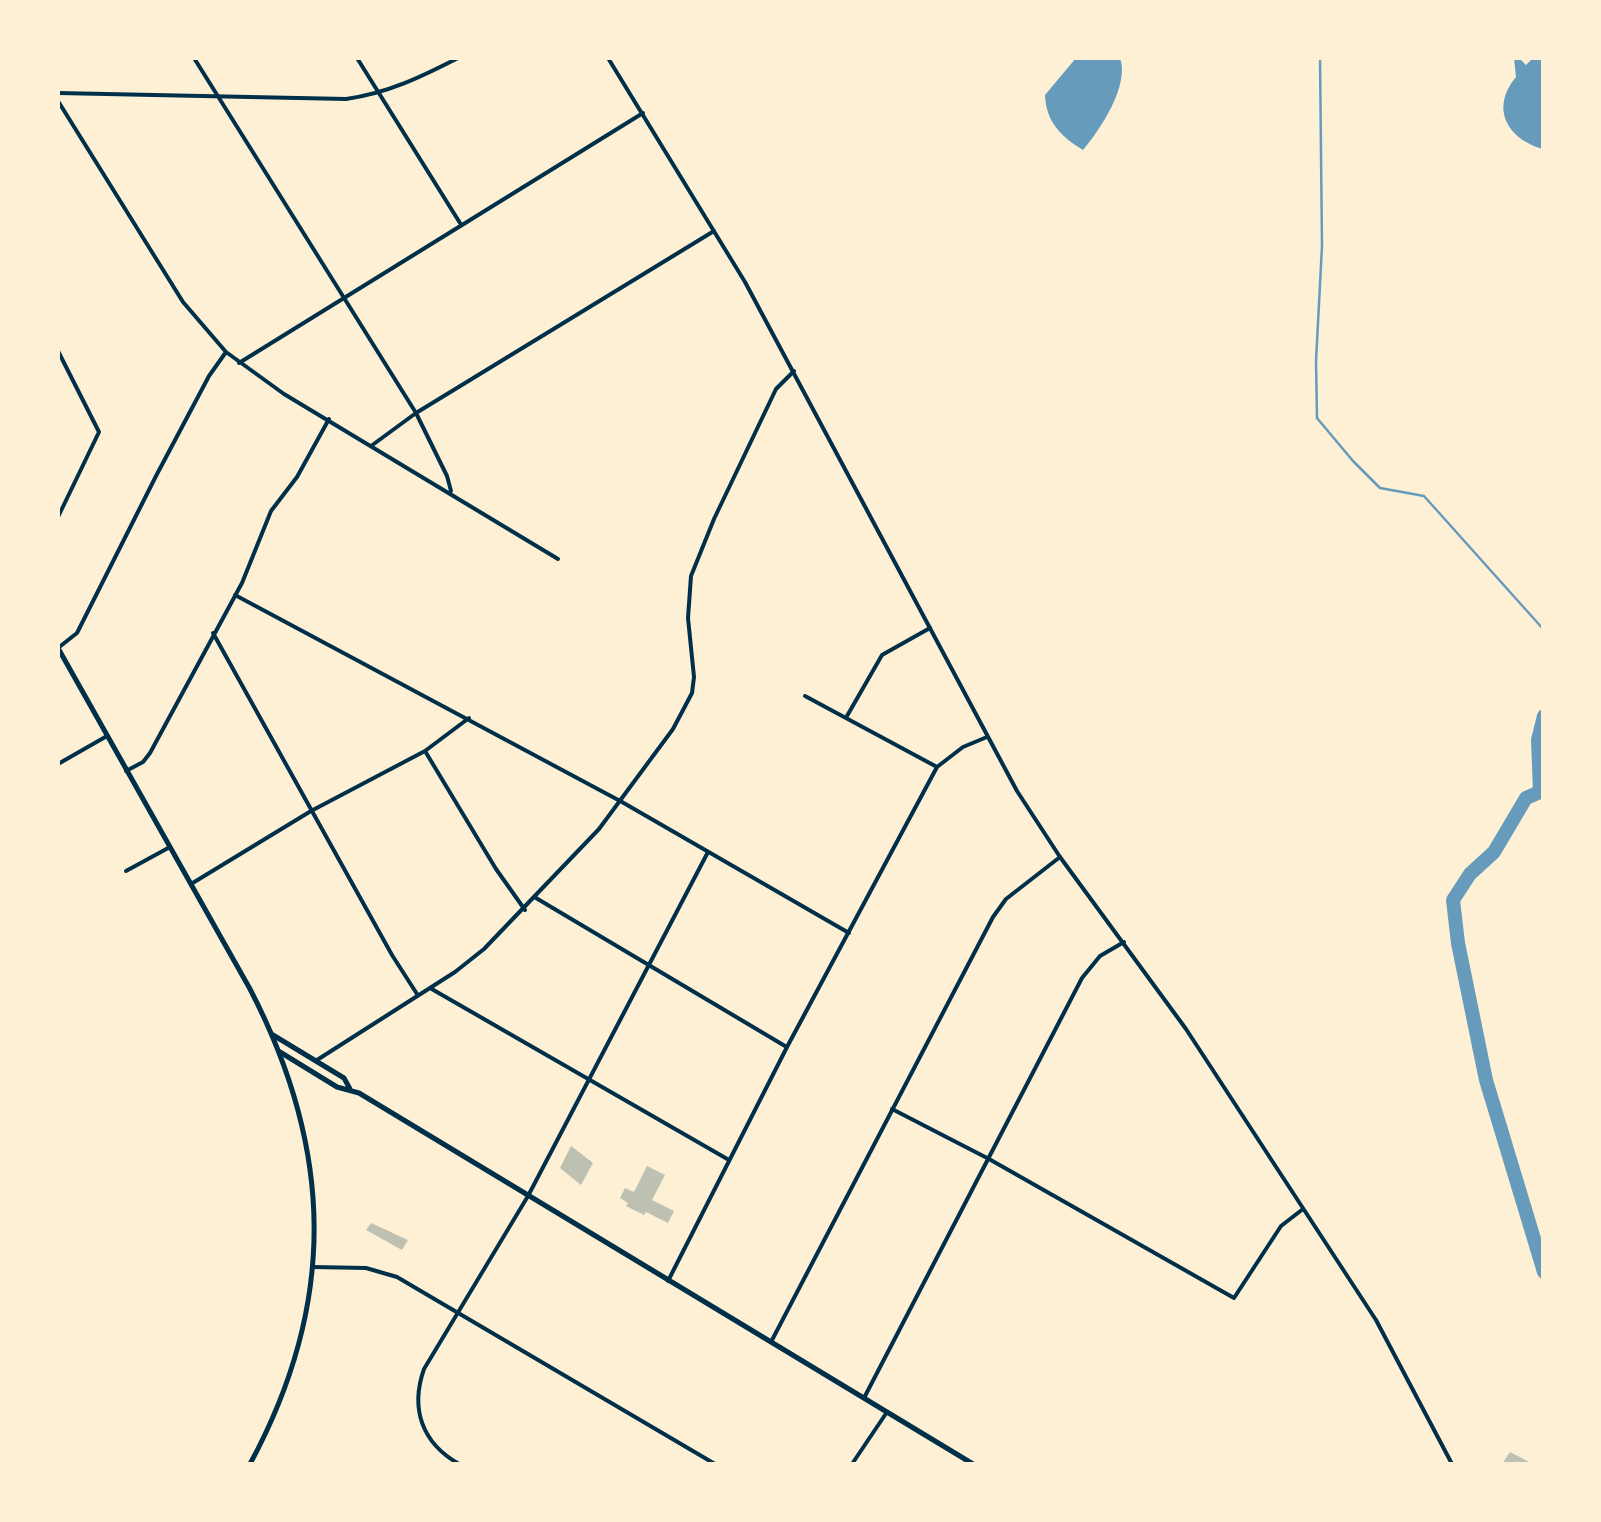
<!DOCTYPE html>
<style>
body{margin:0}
#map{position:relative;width:1601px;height:1522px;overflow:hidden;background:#fdf0d5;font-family:Mulish,sans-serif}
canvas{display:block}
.frame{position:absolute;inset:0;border:60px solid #fdf0d5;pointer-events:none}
</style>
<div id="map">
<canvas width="1601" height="1522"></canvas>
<div class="frame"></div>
</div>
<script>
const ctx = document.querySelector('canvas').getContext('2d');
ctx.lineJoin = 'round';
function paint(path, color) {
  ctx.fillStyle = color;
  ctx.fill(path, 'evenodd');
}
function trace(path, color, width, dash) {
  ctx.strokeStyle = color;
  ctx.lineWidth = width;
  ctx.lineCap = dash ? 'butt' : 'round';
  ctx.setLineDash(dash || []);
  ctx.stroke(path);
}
paint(new Path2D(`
 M1076,58H1120C1130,85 1100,130 1083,150C1060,136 1046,121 1045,95Z
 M1514,58H1519L1526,65L1533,58H1543V149C1507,139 1490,108 1516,77Z`), '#669bbc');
trace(new Path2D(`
 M1320,58L1322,246L1316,361L1317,418L1353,461L1380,488L1424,496L1544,630`), '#669bbc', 2.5);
trace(new Path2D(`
 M1544,716L1538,740L1540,792L1526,798L1494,852L1470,874L1453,900L1458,943L1486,1080L1544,1272`), '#669bbc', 14);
paint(new Path2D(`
 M571,1146L593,1163L581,1185L560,1168Z
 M647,1166L665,1175L652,1200L674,1211L668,1223L646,1212L644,1215L626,1206L628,1203L620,1198L625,1188L634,1192Z
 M371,1223L408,1240L402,1250L366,1230Z
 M1510,1452L1533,1464H1502Z`), '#bec0b2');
trace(new Path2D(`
 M194,58L416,413L447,476L451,491
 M357,58L460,223
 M58,101L183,302L226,352L284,394L558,559
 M58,351L99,432L58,517
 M239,363L643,113
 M371,446L416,413L714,231
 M235,595L622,802L849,933
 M213,633L392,955L417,994
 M58,648L77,633L156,476L209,376L226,352
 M805,696L937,767
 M847,716L882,655L930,628
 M425,751L496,869L525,910
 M58,764L107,736
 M126,771L143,762L150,753L242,583L271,511L297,477L329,419
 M126,871L170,847
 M191,884L311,811L425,751L469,718
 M536,898L785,1046
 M430,988L729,1160
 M317,1060L455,972L484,949L599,829L673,729L692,693L694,677L688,618L691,576L714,519L776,389L794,371
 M892,1109L989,1159L1234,1298L1281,1226L1303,1209
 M313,1267L366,1268L397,1277L715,1464
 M668,1281L787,1047L937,767L963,747L987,737
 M771,1342L993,917L1006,899L1060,857
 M864,1398L1082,978L1100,956L1124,942
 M459,1464C422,1443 410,1409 424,1369L528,1196L708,852
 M852,1464L887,1412`), '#003049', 4);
trace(new Path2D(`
 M608,58L745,282L1017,791L1060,857L1186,1029L1376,1320L1452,1464
 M58,93L346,99C388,93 421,77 458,58`), '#003049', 4);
trace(new Path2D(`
 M273,1035L344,1078L350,1089
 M280,1052L337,1087L359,1093L973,1464`), '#003049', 5);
trace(new Path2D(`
 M58,648L250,989C334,1151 337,1303 250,1464`), '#003049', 5);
</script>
